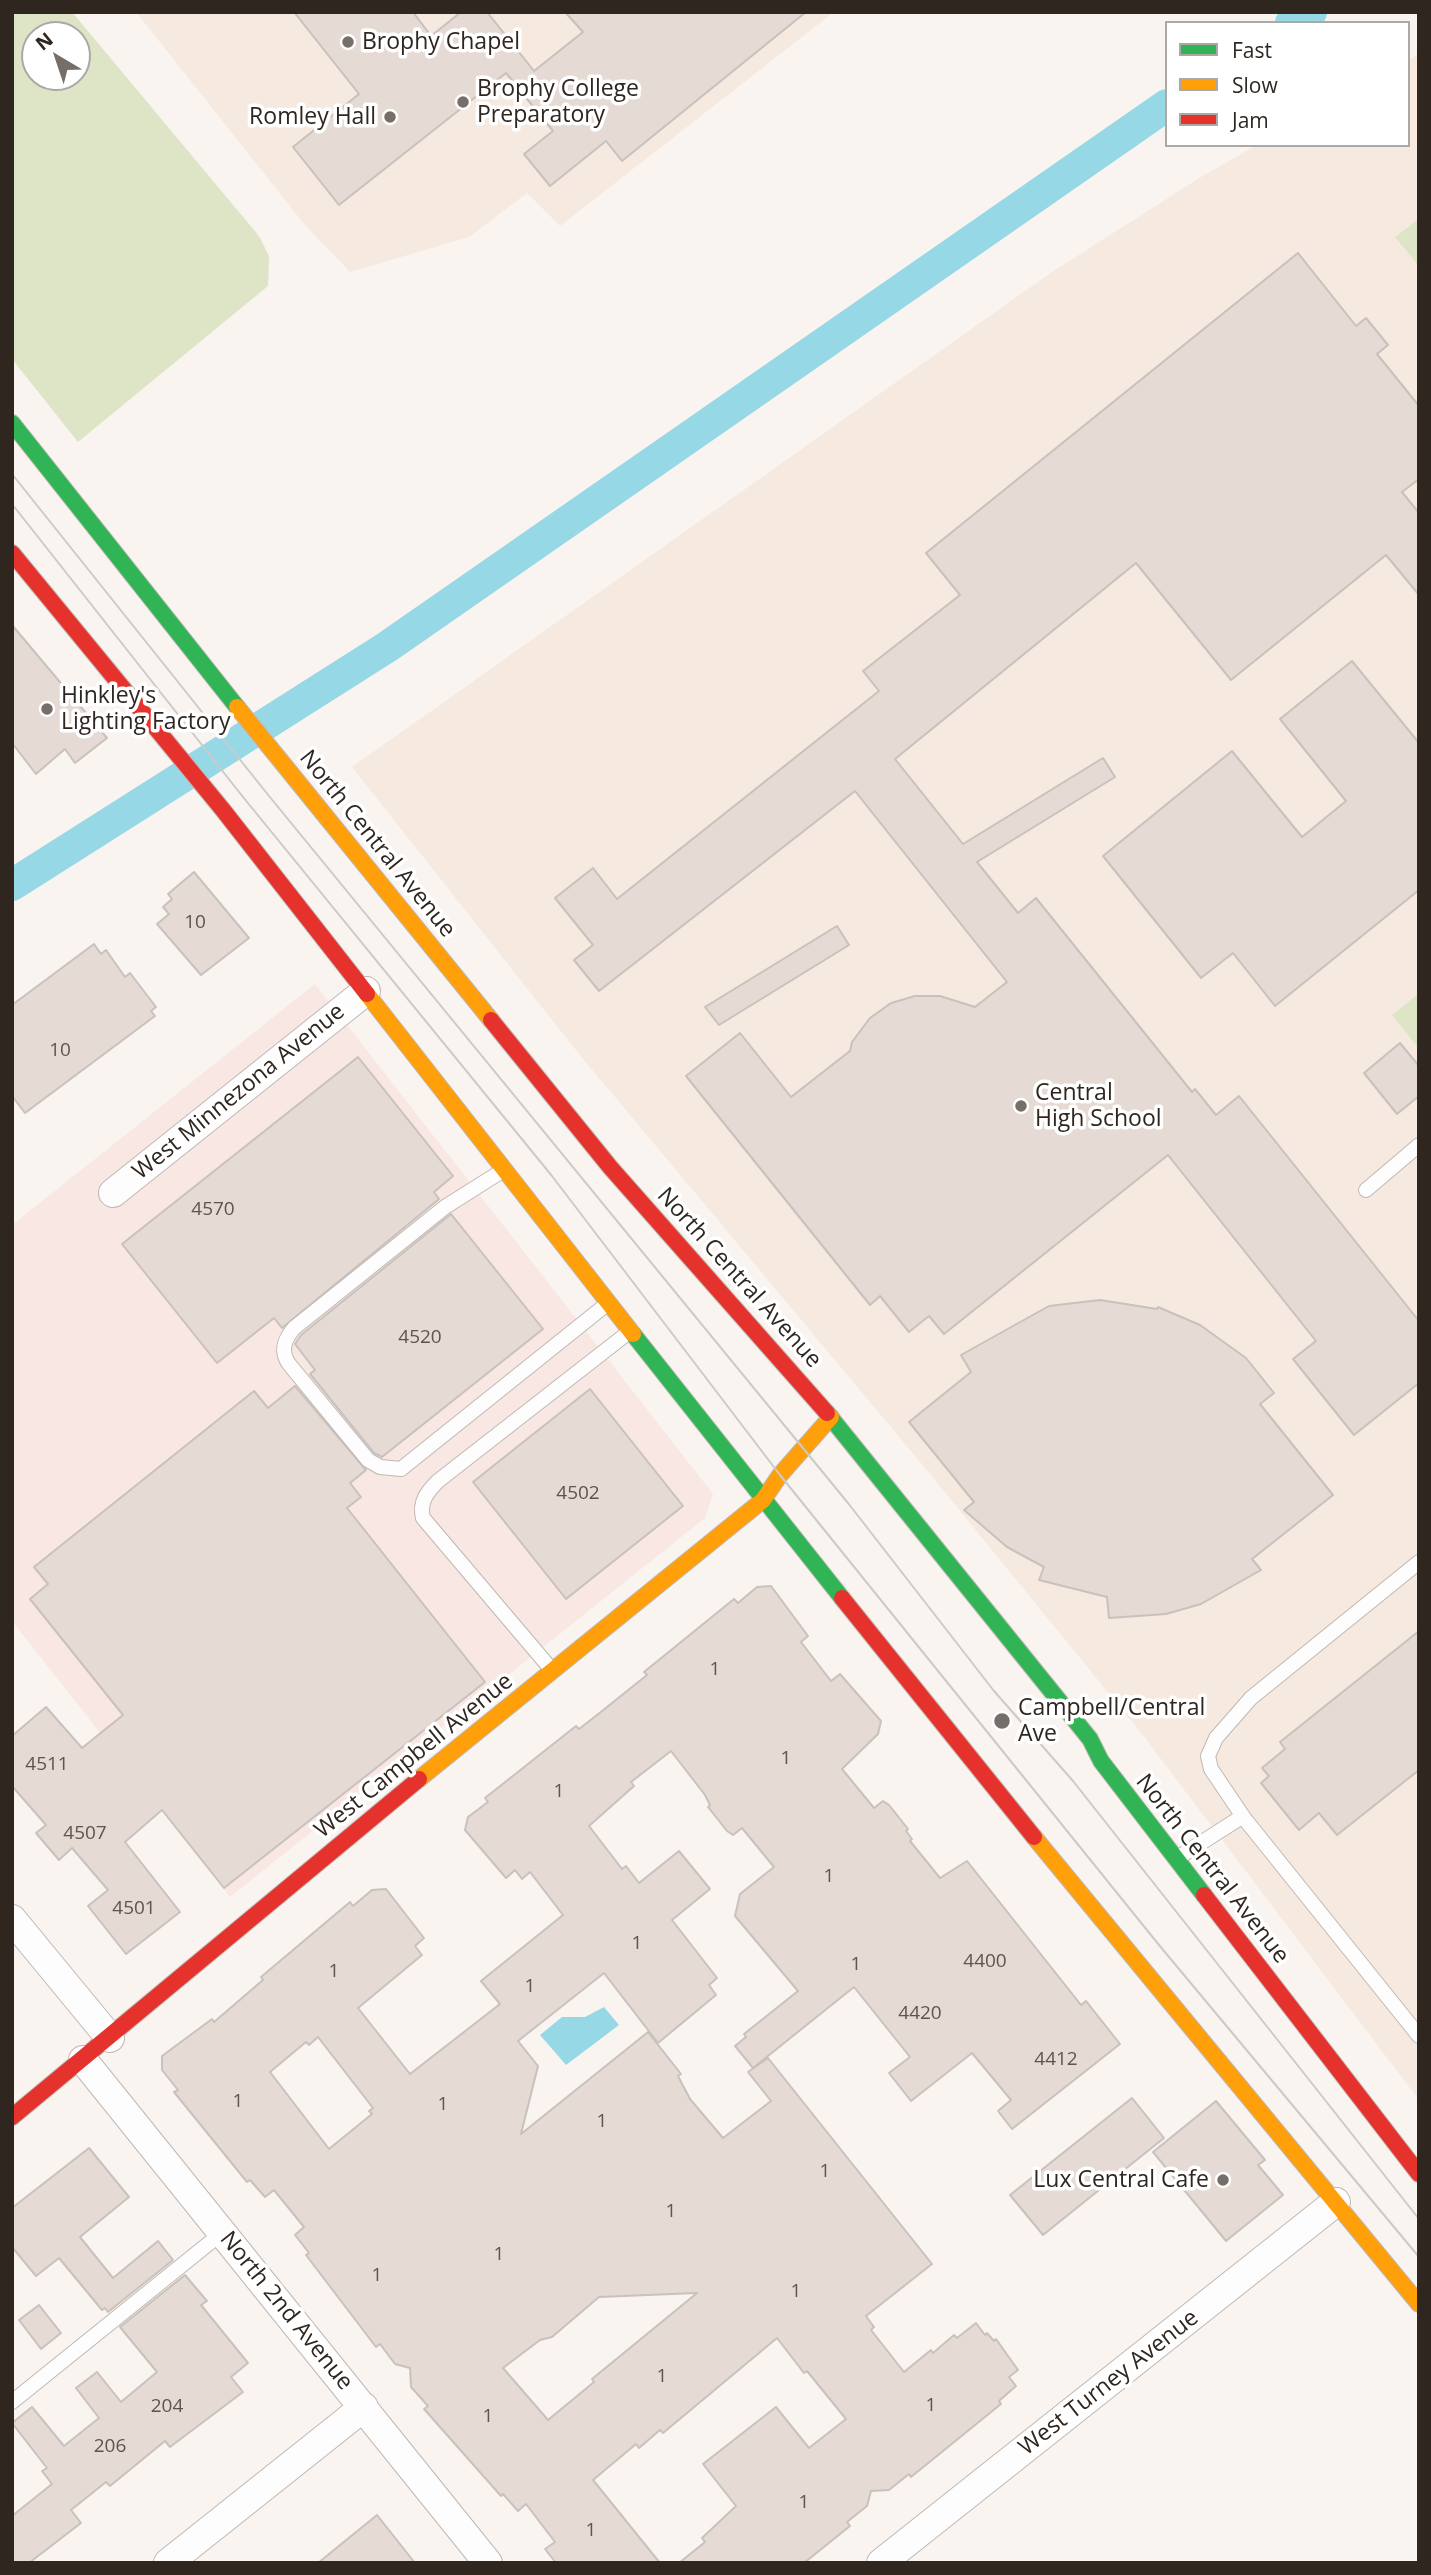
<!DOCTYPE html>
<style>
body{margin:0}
#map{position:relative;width:1431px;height:2575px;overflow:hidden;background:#f9f4f0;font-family:"Open Sans",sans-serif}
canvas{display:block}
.frame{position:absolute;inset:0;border:14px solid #2f2620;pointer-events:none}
.legend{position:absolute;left:1165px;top:21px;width:245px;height:126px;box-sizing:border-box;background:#fff;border:2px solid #aca8a6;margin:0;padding:9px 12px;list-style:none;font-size:21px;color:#2f2620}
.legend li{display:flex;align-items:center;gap:14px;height:35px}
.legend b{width:35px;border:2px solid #aca8a6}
.north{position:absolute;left:21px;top:21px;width:70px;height:70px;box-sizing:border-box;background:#fff;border:2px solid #aca8a6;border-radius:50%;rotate:321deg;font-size:19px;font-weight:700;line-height:28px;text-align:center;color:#2f2620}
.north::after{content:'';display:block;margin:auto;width:24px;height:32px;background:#766e69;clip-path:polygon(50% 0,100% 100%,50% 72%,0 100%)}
</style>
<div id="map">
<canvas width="1431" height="2575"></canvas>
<div class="frame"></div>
<ul class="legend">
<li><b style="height:9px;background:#30b455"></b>Fast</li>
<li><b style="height:9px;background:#ff9f0a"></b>Slow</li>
<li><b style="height:9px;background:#e5322d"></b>Jam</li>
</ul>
<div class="north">N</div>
</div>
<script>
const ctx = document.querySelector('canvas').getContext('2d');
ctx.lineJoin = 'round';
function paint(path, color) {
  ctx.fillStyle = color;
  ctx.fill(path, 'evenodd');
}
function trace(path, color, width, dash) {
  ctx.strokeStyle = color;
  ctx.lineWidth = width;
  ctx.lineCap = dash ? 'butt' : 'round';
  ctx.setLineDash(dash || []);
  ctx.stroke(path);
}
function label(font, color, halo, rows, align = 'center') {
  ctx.font = font + ' "Open Sans",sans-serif';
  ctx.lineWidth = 7;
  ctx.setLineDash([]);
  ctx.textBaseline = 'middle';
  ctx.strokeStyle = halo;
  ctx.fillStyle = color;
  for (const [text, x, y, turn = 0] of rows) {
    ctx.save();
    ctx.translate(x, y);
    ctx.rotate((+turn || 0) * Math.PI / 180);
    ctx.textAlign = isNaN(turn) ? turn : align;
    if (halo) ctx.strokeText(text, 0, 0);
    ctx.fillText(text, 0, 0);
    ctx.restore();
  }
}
paint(new Path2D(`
 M315,984L713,1494L705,1518L230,1897L12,1621V1225Z`), '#f8e7e2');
paint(new Path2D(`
 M136,12H834L560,226L527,193L469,237L350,272L305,225Z
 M1419,54V993L1392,1015L1419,1049V2100L1142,1734L921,1463L579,1054L352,767L1052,272L1201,177L1257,145H1408V60Z`), '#f6e9df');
paint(new Path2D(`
 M12,12H72L259,236L269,256L268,286L78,442L12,359ZM35,35H77V77H35Z
 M1419,219V266L1395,237Z
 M1419,993V1049L1392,1015Z`), '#dee5c6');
paint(new Path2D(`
 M604,2007L619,2025L566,2065L540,2035L562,2017H585Z`), '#97d8e7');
trace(new Path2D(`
 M1291,23L1311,12
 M12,885L387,647L1167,105`), '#97d8e7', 32);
const building = new Path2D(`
 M294,12H413L431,36L461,12H487L534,71L583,32L565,12H806L622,161L606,141L550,186L524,154L553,131L506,73L339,205L293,147L359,94Z
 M1298,253L1356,326L1366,318L1388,345L1377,354L1419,406V479L1402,492L1419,513V595L1386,555L1231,680L1136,563L895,759L963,844L1103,758L1115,777L977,862L1018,913L1036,898L1192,1092L1195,1089L1216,1115L1239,1096L1419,1321V1383L1354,1435L1293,1359L1316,1341L1168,1155L944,1334L929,1316L909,1332L880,1296L870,1305L686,1076L740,1033L791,1097L850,1051L852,1042L870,1018L891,1003L915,996H940L975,1007L1007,982L855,791L599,991L574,960L593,945L555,898L593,868L617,899L879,691L863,671L960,595L926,553Z
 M12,625L107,738L75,763L65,749L36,774L12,743Z
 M1352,661L1419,743V890L1275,1006L1233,953L1201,978L1103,856L1232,751L1302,837L1346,801L1280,719Z
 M194,872L249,938L201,975L157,924L169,914L163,907L172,899L168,894Z
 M837,926L849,945L719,1025L705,1007Z
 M94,944L101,954L106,950L125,977L130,973L156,1007L151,1011L155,1016L25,1113L12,1096V1005Z
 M1400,1043L1419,1066V1096L1397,1114L1364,1073Z
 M358,1057L453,1176L434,1192L439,1199L282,1328L274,1318L217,1363L122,1244Z
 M451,1214L543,1329L382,1457L374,1453L310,1374L315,1370L295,1344L301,1335Z
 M1100,1300L1157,1309L1158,1307L1200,1325L1246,1358L1274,1393L1260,1404L1333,1495L1252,1559L1261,1570L1201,1604L1166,1614L1109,1618L1107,1597L1039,1580L1044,1567L1007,1547L964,1510L974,1502L909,1422L971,1372L961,1355L1049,1306Z
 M295,1386L366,1470L350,1483L361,1497L347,1508L485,1682L224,1888L162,1810L125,1842L180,1912L126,1954L88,1906L108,1890L72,1848L59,1860L36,1833L46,1825L12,1786V1736L46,1707L82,1748L123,1715L30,1599L48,1584L34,1567L254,1391L268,1408Z
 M590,1389L683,1506L566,1599L473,1482Z
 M771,1586L808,1636L801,1642L831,1681L840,1674L881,1721L878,1734L842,1769L874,1808L883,1801L889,1805L908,1829L906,1831L912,1839L910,1841L940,1878L967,1861L1081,2005L1086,2001L1120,2044L1012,2129L998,2111L1011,2100L972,2053L911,2101L889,2073L910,2057L854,1987L753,2068L735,2046L746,2037L744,2034L798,1991L735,1916L740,1894L774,1867L742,1828L733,1835L727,1831L708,1807L710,1805L705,1795L671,1751L631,1782L634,1786L589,1826L622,1869L626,1866L639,1883L679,1851L710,1889L672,1920L717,1978L709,1985L716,1995L658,2043L604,1973L518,2041L538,2066L521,2134L648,2032L681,2074L678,2076L690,2099L723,2138L771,2101L748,2072L768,2058L932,2264L866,2316L874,2327L871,2330L904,2372L931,2350L933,2353L954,2335L957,2338L976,2323L985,2335L987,2333L994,2341L996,2339L1018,2370L1009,2377L1016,2386L999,2401L1001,2404L911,2477L909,2474L889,2490L871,2491L867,2506L847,2522L850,2526L804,2563H679L705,2542L702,2538L736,2506L703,2464L776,2407L809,2448L846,2419L807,2371L804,2373L777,2338L663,2433L660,2430L639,2448L636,2444L593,2480L660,2563H556L545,2549L555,2542L526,2504L518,2511L503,2494L501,2496L424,2409L428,2406L411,2387L410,2368L395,2364L380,2344L376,2347L306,2255L309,2253L295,2235L304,2227L274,2190L265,2197L250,2180L247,2182L174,2092L178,2090L162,2070V2056L212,2019L214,2022L263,1980L261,1977L350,1902L353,1906L372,1890L386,1889L424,1938L415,1946L422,1955L358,2008L410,2074L500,2004L481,1981L563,1915L530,1872L522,1879L515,1870L506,1878L465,1830L468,1817L488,1802L485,1798L576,1726L579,1729L597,1715L647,1675L644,1672L734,1599L738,1603L757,1587ZM318,2037L373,2108L369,2111L372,2114L329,2149L270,2072L306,2042L309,2045ZM697,2293L592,2379L594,2382L548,2420L503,2368L540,2340L552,2337L599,2297Z
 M1419,1631V1770L1337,1835L1319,1813L1299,1830L1261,1783L1269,1776L1262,1768L1285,1749L1280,1742Z
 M1132,2098L1164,2138L1043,2235L1010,2195Z
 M1216,2101L1265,2160L1258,2165L1283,2195L1226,2241L1153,2152Z
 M89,2148L129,2197L80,2237L113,2278L158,2241L173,2260L108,2312L105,2308L102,2310L59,2258L36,2276L12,2247V2208Z
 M185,2275L207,2301L201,2305L248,2363L231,2377L243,2392L170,2447L165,2441L110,2486L106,2482L71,2510L81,2523L29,2563H12V2516L52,2484L42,2471L47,2468L12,2423L32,2407L64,2446L99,2418L76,2388L97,2372L121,2402L157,2372L120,2327Z
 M39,2305L61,2333L41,2349L19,2320Z
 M377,2515L415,2563H318Z`);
paint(building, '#e5dad4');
trace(building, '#c9c1bd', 2);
const lane = new Path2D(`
 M502,1171L445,1207L294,1328C284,1340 280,1351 289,1364L368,1460L380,1467L401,1469L607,1304
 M1366,1190L1419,1145
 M1419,1562L1251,1698L1216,1738L1208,1756L1211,1769L1244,1818L1419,2036
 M551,1669L423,1518C419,1502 427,1492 438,1481L629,1332
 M1176,1859L1243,1816
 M12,2402L223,2232`);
const street = new Path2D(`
 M113,1193L366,991
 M12,1919L110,2038
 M83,2060L488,2563
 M168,2563L364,2407
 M881,2563L1336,2202`);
const fast = new Path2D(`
 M12,423L237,707
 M633,1334L842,1598
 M827,1413L1090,1739L1101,1761L1204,1895`);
const slow = new Path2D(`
 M237,707L491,1020
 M367,994L633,1334
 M419,1779L763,1500L780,1475L831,1417
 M1034,1837L1419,2304`);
const jam = new Path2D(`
 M12,553L223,810L367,994
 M491,1020L610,1167L827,1413
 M842,1598L1034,1837
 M1204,1895L1419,2174
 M12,2117L419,1779`);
trace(lane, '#bfb8b4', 16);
trace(street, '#bfb8b4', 30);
trace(fast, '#bfb8b4', 18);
trace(slow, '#bfb8b4', 18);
trace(jam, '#bfb8b4', 18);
trace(lane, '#fefdfd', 14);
trace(street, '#fefdfd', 28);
trace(fast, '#30b455', 16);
trace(slow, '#ff9f0a', 16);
trace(jam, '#e5322d', 16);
trace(new Path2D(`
 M12,474L269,796L848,1503L994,1691L1073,1781L1419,2219
 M12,504L243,797L552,1176L780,1475L1159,1945L1419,2257`), '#cccac9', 2);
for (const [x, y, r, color] of [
 [348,42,7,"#766e69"],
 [463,102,7,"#766e69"],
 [390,117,7,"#766e69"],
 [47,709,7,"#766e69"],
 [1021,1106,7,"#766e69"],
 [1002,1721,9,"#766e69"],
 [1223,2180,7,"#766e69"]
]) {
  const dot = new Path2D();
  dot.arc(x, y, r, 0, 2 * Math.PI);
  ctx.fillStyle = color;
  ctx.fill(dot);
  trace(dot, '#fff', 2.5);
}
label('19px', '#5e554f', null, [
 ["10",195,923],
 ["10",60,1051],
 ["4570",213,1210],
 ["4520",420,1338],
 ["4502",578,1494],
 ["1",715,1670],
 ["1",786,1759],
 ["4511",47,1765],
 ["1",559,1792],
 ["4507",85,1834],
 ["1",829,1877],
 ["4501",134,1909],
 ["1",637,1944],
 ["4400",985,1962],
 ["1",856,1965],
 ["1",334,1972],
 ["1",530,1987],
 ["4420",920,2014],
 ["4412",1056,2060],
 ["1",238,2102],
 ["1",443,2105],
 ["1",602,2122],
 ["1",825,2172],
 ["1",671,2212],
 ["1",499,2255],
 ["1",377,2276],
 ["1",796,2292],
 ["1",662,2377],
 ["1",931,2406],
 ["204",167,2407],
 ["1",488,2417],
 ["206",110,2447],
 ["1",804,2503],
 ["1",591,2531]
]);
label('23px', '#2f2620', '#fff', [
 ["Brophy Chapel",362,42],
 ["Brophy College",477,89],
 ["Preparatory",477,115],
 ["Romley Hall",376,117,"right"],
 ["Hinkley's",61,696],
 ["Lighting Factory",61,722],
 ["Central",1035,1093],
 ["High School",1035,1119],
 ["Campbell/Central",1018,1708],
 ["Ave",1018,1734],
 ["Lux Central Cafe",1209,2180,"right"]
], 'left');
label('23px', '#2f2620', '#fff', [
 ["North Central Avenue",377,844,51],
 ["West Minnezona Avenue",239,1092,-39],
 ["North Central Avenue",739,1278,48],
 ["West Campbell Avenue",414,1756,-39],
 ["North Central Avenue",1212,1869,52],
 ["North 2nd Avenue",286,2311,51],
 ["West Turney Avenue",1109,2383,-38]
]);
</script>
